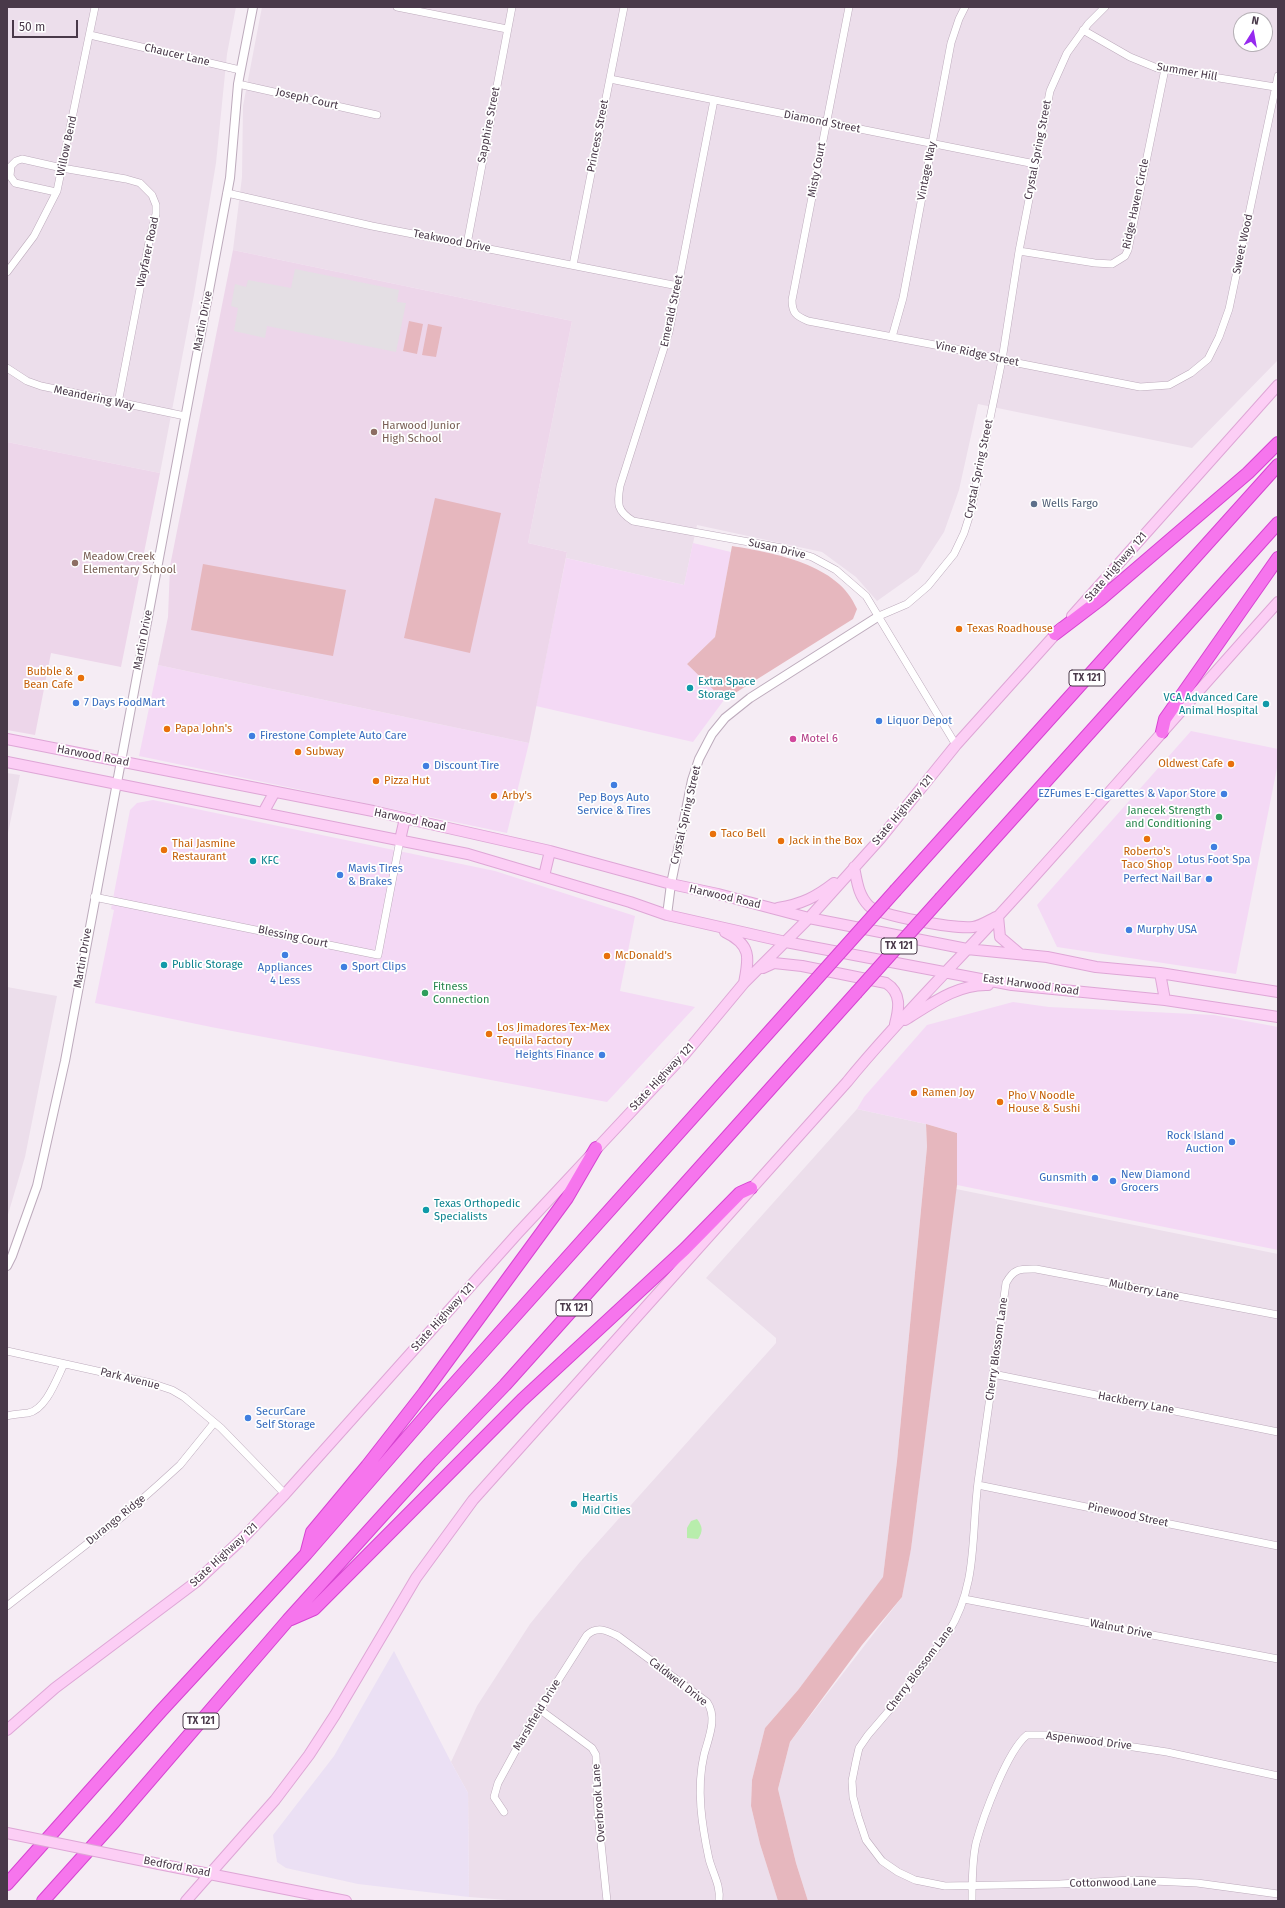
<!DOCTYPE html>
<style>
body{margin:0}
#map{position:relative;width:1285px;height:1908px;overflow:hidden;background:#f5ecf4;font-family:"Fira Sans",sans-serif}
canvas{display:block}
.frame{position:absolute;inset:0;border:8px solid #493949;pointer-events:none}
.north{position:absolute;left:1233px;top:12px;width:40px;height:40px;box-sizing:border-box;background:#fff;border:1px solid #b6b0b6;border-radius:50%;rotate:11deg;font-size:11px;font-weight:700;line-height:16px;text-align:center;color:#493949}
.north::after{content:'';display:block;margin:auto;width:14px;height:18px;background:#9629ef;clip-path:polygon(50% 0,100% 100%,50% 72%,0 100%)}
.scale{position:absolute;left:12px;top:20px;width:66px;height:18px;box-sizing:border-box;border:2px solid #493949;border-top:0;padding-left:5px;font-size:12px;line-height:14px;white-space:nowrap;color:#493949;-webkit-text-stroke:3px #fff;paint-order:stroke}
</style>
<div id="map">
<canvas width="1285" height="1908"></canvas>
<div class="frame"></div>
<div class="north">N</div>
<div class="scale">50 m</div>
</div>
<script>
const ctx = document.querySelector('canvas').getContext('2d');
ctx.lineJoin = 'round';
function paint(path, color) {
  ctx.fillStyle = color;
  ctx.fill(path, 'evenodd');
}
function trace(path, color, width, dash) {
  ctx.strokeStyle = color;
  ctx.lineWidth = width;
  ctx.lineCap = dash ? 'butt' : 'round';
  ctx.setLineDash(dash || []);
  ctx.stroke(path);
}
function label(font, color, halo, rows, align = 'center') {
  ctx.font = font + ' "Fira Sans",sans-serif';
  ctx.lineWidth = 3.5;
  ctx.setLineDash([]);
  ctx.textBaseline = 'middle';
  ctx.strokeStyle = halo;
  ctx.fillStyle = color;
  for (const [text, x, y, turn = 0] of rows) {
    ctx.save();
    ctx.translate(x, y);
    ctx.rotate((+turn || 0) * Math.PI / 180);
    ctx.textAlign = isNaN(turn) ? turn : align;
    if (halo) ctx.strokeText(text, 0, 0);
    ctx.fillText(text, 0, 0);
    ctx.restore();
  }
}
paint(new Path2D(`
 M7,7H236L227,54L216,163L194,295L160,473L7,442Z
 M262,7H1278V360L1192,448L978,404L959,490L944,532L918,572L877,601L856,577L822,552L697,525L684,585L566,558L567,552L528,543L572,321L233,250L242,177L243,106ZM1241,20H1265V44H1241Z
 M7,773L20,775L7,838Z
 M7,987L57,996L25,1157L7,1218Z
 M857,1109L926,1124L927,1147L897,1461L883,1578L798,1690L765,1728L752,1780L751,1806L760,1844L778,1901H520L469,1897L468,1793L451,1762L477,1706L530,1624L580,1562L776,1343V1338L706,1278Z
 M956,1189L1278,1254V1901H808L796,1863L778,1789L790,1742L902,1597L911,1548Z`), '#ecdeeb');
paint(new Path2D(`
 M693,543L731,552L715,637L687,664L724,700L693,742L536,706L566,558L684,585Z
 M158,665L529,743L507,833L139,756Z
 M1191,731L1278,749V763L1236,974L1057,947L1037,905Z
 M153,800L495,871L635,916L620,991L695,1007L607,1102L211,1027L95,1003L114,910L111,909L130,810L137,803Z
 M1013,1002L1049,1007L1214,1015L1278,1027V1250L957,1185V1133L926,1124L857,1109L864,1097L927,1025Z`), '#f4d9f5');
paint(new Path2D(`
 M233,250L572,321L528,543L567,552L529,743L158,665L168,617L170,566Z
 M7,442L160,473L121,667L51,653L35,735L7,730Z`), '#edd6ea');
paint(new Path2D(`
 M394,1651L451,1762L468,1793L469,1897L358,1884L286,1868L277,1862L273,1835L334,1756Z`), '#ebe0f4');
paint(new Path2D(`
 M409,321L423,324L417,354L403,351Z
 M428,324L442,327L436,357L422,355Z
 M435,498L501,513L470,653L404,638Z
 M732,546C774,553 839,564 857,609L853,619L724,700L687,664L715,637Z
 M203,564L346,590L333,656L191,630Z
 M926,1124L957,1133V1185L911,1549L902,1597L862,1645L790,1742L778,1789L796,1863L808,1901H778L760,1844L751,1806L752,1780L765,1728L798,1690L883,1577L897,1461L927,1147Z`), '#e6b7be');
paint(new Path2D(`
 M295,269L399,290L397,302L406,303L396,352L267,326L265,338L234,331L238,308L231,306L235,284L246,287L248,280L291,288Z`), '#e4dfe4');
paint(new Path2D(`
 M697,1519C703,1527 703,1531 698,1539L687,1538V1528L691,1521Z`), '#b8edac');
const minor = new Path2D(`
 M397,7L507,29
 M849,7L792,300C792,313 796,316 808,321L956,349L1002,360L1140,387L1169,385L1191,373L1208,359L1219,337L1229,309L1278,76
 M1083,30L1130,57L1157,68L1275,87
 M90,35L240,70
 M610,79L1035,164
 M238,84L377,115
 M714,100L669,332L620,486C617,504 617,511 633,521L782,548L812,557L836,570L866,596L956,745
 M56,192L15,183L10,176L11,166L16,161L22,159L62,168L126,179L140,183L152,195L156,205V214L150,237L118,403
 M227,193L372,226L678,286
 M467,244L512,7
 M1019,251L1095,263L1112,264L1125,256L1128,250L1165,69
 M573,265L624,7
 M7,272L34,236L57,191L95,7
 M892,337L903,298L951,43L959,19L965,7
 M7,368L27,381L41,386L185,416
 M879,616L907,604L928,586L954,554L964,533L971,511L1002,360L1019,251L1050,91L1067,53L1088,24L1105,7
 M94,897L378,955L400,840
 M1278,1315L1036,1269C1020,1269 1014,1268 1006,1283C997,1349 987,1416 978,1482C971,1537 978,1584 948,1633L892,1707L868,1735L859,1748L856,1761L852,1781L853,1797L858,1816L866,1840L882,1861L898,1872L915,1880L945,1886L1060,1884L1131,1880L1197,1883L1278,1894
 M7,1351L151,1383L172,1390L184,1397L221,1428L285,1494
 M993,1374L1278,1432
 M7,1416C14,1414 21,1414 28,1413C46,1410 57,1378 64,1364
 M978,1485L1278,1546
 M964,1599L1278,1659
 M7,1606L123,1516L158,1485L180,1465L214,1423
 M539,1709L592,1748L596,1755L598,1814L607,1901
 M504,1812L494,1797L498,1783L529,1726L587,1635C597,1626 606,1630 618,1636L707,1702C718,1718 708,1739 704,1755C696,1789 702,1826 709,1859C713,1874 721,1886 719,1901
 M972,1901C972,1882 972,1861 976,1843C983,1817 1007,1751 1027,1735H1053L1167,1752L1278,1776`);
const tertiary = new Path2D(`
 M667,915L671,884L692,780L699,759L712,734L725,718L750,698L879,616
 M7,1266L12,1256L37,1186L65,1061L230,178L238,84L253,7`);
const secondary = new Path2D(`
 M1072,616L1278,385
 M7,739L373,811L550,851L671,884L718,894L809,918L967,949L1047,957L1096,967L1160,973L1278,992
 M7,762L468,854L630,902L667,915L786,942L1012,985L1165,1000L1278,1017
 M263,813L274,793
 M400,840L405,818
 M854,867C857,881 858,895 869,906C880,916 956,929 973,927C981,926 991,919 998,916L1000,937L1020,954
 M544,876L550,851
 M778,908C802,904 816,897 834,883
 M725,932C752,945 749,958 744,983
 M763,968L774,963L802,966L886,983C902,993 899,1009 895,1024
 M1160,973L1165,1000
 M905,1020C931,1004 957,984 988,985
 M7,1730L55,1688L196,1582L242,1539L285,1494L518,1233L685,1054L744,983L809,918L880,839L956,745L1061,628
 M159,1864L346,1901
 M186,1901L275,1800L309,1755L335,1715L416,1578L473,1500L847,1082C899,1018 958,961 1013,900C1102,802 1189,701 1278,602`);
const motorway = new Path2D(`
 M1055,634L1101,599L1248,473L1278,443
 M1162,732L1165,719L1278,558
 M896,890L1278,465
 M941,898L1278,523
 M307,1551L312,1532L367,1466L424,1393L567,1198L596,1148
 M291,1619L314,1609L522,1400L685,1249L740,1193L751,1188
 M7,1884L161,1711L306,1554L437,1403L812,984
 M43,1901L114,1822L288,1620L430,1463L505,1385L856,993`);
trace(minor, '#bdabbc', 8);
trace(tertiary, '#bdabbc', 10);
trace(secondary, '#dea6d6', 12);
trace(motorway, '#d644d1', 14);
trace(minor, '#fff', 7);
trace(tertiary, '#fff', 8);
trace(secondary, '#fccef5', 10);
trace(motorway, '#f675ed', 12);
const secondaryBridge = new Path2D(`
 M7,1833L159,1864`);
const motorwayBridge = new Path2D(`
 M812,984L896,890
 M856,993L941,898`);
trace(secondaryBridge, '#dea6d6', 12, []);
trace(motorwayBridge, '#d644d1', 14, []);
trace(secondaryBridge, '#fccef5', 10);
trace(motorwayBridge, '#f675ed', 12);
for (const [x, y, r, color] of [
 [374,432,4,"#8d6e63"],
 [1034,504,4,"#5c6f8a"],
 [75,563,4,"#8d6e63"],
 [959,629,4,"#e8710a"],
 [81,678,4,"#e8710a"],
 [690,688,4,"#0f9aa8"],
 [76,703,4,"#3f7fe0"],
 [1266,704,4,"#0f9aa8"],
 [879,721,4,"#3f7fe0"],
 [167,729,4,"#e8710a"],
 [252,736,4,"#3f7fe0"],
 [793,739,4,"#d1479c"],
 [298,752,4,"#e8710a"],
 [1231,764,4,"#e8710a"],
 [426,766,4,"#3f7fe0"],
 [376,781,4,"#e8710a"],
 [614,785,4,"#3f7fe0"],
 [1224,794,4,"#3f7fe0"],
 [494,796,4,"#e8710a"],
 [1219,817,4,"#2e9e5b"],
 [713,834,4,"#e8710a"],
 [1147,839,4,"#e8710a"],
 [781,841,4,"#e8710a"],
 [1214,847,4,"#3f7fe0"],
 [164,850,4,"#e8710a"],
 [253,861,4,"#0f9aa8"],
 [340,875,4,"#3f7fe0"],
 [1209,879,4,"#3f7fe0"],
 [1129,930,4,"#3f7fe0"],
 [285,955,4,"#3f7fe0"],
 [607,956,4,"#e8710a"],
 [164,965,4,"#0f9aa8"],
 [344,967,4,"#3f7fe0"],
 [425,993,4,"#2e9e5b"],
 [489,1034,4,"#e8710a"],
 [602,1055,4,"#3f7fe0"],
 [914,1093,4,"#e8710a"],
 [1000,1102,4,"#e8710a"],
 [1232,1142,4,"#3f7fe0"],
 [1095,1178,4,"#3f7fe0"],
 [1113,1181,4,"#3f7fe0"],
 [426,1210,4,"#0f9aa8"],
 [248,1418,4,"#3f7fe0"],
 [574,1504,4,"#0f9aa8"]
]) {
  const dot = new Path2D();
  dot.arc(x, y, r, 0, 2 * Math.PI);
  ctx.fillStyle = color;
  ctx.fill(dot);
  trace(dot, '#fff', 1.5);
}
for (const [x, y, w] of [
 [1087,678,36],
 [899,946,36],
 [574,1308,36],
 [201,1721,36]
]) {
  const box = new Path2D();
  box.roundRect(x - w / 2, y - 8, w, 16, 3);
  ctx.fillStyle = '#fff';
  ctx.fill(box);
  trace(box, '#493949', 1);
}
label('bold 10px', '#493949', null, [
 ["TX 121",1087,678],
 ["TX 121",899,946],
 ["TX 121",574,1308],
 ["TX 121",201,1721]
]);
label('11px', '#493949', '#fff', [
 ["Chaucer Lane",177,55,13],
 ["Summer Hill",1187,72,10],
 ["Joseph Court",307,99,13],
 ["Diamond Street",822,122,11],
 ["Sapphire Street",489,125,-79],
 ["Princess Street",598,136,-79],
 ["Willow Bend",67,146,-78],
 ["Crystal Spring Street",1038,150,-79],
 ["Misty Court",817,170,-79],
 ["Vintage Way",927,171,-79],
 ["Ridge Haven Circle",1136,204,-78],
 ["Teakwood Drive",452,241,11],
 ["Sweet Wood",1243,244,-78],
 ["Wayfarer Road",148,252,-78],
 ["Emerald Street",672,311,-78],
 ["Martin Drive",203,321,-79],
 ["Vine Ridge Street",977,354,12],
 ["Meandering Way",94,398,12],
 ["Crystal Spring Street",979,469,-78],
 ["Susan Drive",777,549,13],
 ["State Highway 121",1116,567,-49],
 ["Martin Drive",143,640,-79],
 ["Harwood Road",93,756,11],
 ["State Highway 121",903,810,-50],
 ["Crystal Spring Street",686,815,-77],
 ["Harwood Road",410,820,12],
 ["Harwood Road",725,897,13],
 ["Blessing Court",293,937,12],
 ["Martin Drive",83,958,-80],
 ["East Harwood Road",1031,985,8],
 ["State Highway 121",662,1077,-47],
 ["Mulberry Lane",1144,1290,11],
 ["State Highway 121",443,1317,-48],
 ["Cherry Blossom Lane",997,1349,-82],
 ["Park Avenue",130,1379,14],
 ["Hackberry Lane",1136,1403,11],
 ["Pinewood Street",1128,1515,12],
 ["Durango Ridge",116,1520,-39],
 ["State Highway 121",224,1555,-43],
 ["Walnut Drive",1121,1629,11],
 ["Cherry Blossom Lane",920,1669,-53],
 ["Caldwell Drive",678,1682,38],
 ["Marshfield Drive",537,1715,-59],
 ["Aspenwood Drive",1089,1741,7],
 ["Overbrook Lane",599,1803,-94],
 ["Bedford Road",177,1867,11],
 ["Cottonwood Lane",1113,1883,-1]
]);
label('11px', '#785e54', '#fff', [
 ["Harwood Junior",382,426],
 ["High School",382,439],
 ["Meadow Creek",83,557],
 ["Elementary School",83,570]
], 'left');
label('11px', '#4e5e75', '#fff', [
 ["Wells Fargo",1042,504]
], 'left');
label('11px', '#c56008', '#fff', [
 ["Texas Roadhouse",967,629],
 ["Bubble &",73,672,"right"],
 ["Bean Cafe",73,685,"right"],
 ["Papa John's",175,729],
 ["Subway",306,752],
 ["Oldwest Cafe",1223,764,"right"],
 ["Pizza Hut",384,781],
 ["Arby's",502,796],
 ["Taco Bell",721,834],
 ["Jack in the Box",789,841],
 ["Thai Jasmine",172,844],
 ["Restaurant",172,857],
 ["Roberto's",1147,852,"center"],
 ["Taco Shop",1147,865,"center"],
 ["McDonald's",615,956],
 ["Los Jimadores Tex-Mex",497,1028],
 ["Tequila Factory",497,1041],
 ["Ramen Joy",922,1093],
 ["Pho V Noodle",1008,1096],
 ["House & Sushi",1008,1109]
], 'left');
label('11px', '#0d838f', '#fff', [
 ["Extra Space",698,682],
 ["Storage",698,695],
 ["VCA Advanced Care",1258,698,"right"],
 ["Animal Hospital",1258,711,"right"],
 ["KFC",261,861],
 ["Public Storage",172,965],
 ["Texas Orthopedic",434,1204],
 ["Specialists",434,1217],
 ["Heartis",582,1498],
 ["Mid Cities",582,1511]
], 'left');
label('11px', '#366cbe', '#fff', [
 ["7 Days FoodMart",84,703],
 ["Liquor Depot",887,721],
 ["Firestone Complete Auto Care",260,736],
 ["Discount Tire",434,766],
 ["EZFumes E-Cigarettes & Vapor Store",1216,794,"right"],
 ["Pep Boys Auto",614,798,"center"],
 ["Service & Tires",614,811,"center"],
 ["Lotus Foot Spa",1214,860,"center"],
 ["Mavis Tires",348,869],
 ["& Brakes",348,882],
 ["Perfect Nail Bar",1201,879,"right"],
 ["Murphy USA",1137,930],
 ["Sport Clips",352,967],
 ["Appliances",285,968,"center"],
 ["4 Less",285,981,"center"],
 ["Heights Finance",594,1055,"right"],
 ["Rock Island",1224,1136,"right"],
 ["Auction",1224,1149,"right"],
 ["New Diamond",1121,1175],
 ["Grocers",1121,1188],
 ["Gunsmith",1087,1178,"right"],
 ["SecurCare",256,1412],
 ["Self Storage",256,1425]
], 'left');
label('11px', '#b23c85', '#fff', [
 ["Motel 6",801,739]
], 'left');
label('11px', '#27864d', '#fff', [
 ["Janecek Strength",1211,811],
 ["and Conditioning",1211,824],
 ["Fitness",433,987,"left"],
 ["Connection",433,1000,"left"]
], 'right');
</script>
